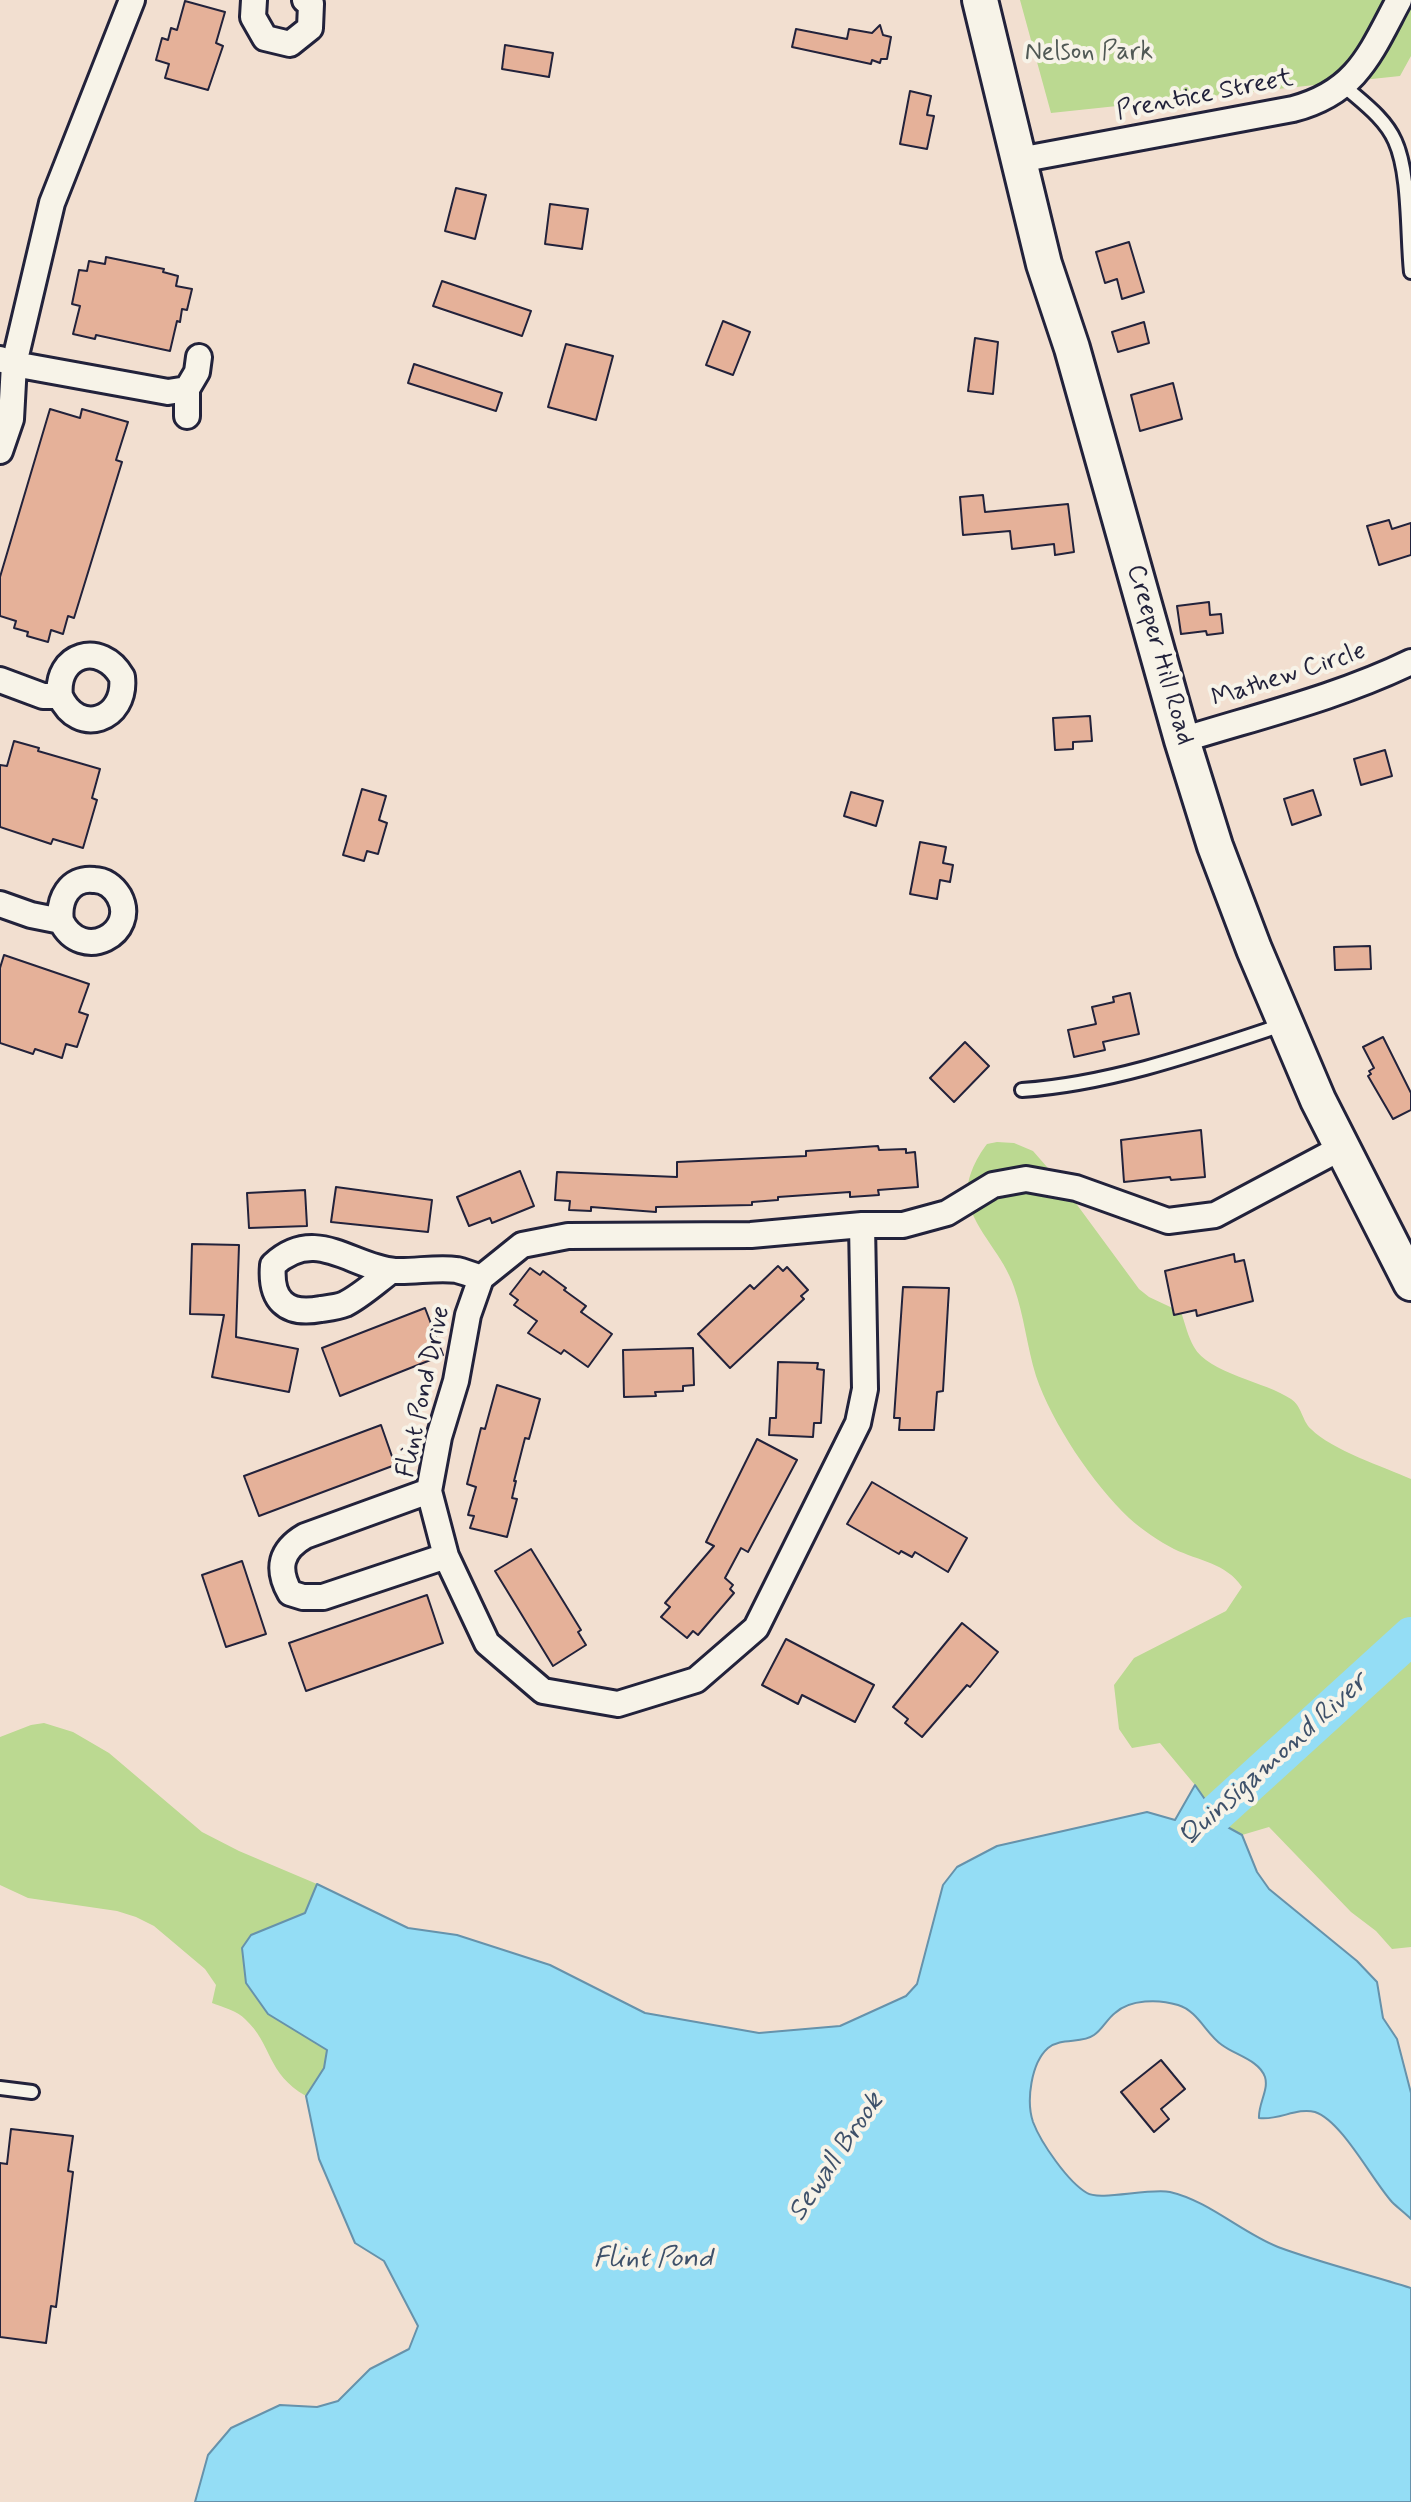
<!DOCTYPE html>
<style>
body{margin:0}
canvas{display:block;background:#f2dfd0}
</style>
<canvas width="1411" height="2502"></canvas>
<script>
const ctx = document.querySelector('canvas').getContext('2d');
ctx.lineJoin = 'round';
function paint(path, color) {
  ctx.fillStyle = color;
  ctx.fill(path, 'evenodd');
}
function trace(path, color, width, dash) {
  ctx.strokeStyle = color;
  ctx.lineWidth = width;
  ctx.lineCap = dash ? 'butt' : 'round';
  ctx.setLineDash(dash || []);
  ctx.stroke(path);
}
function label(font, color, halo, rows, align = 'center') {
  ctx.font = font + ' Mynerve,sans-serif';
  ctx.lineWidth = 8;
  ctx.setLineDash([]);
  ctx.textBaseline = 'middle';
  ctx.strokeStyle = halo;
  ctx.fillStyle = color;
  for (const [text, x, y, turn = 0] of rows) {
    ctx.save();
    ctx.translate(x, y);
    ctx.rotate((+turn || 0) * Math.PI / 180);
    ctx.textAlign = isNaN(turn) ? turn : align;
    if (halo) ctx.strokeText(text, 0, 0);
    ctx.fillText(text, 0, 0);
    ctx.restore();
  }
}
paint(new Path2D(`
 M1020,0H1411V56L1400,76L1051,113Z
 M997,1142L1014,1143L1033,1151L1061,1183L1139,1289L1149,1297L1181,1312C1185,1323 1188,1337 1194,1347C1208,1373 1266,1382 1291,1399C1302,1406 1302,1421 1311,1429C1332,1450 1384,1467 1411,1479V1947L1392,1949L1376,1931L1351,1912L1269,1827L1242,1835L1222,1824L1195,1785L1160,1743L1132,1748L1119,1729L1114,1685L1134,1658L1226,1611L1242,1587C1226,1563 1199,1561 1174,1549C1160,1542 1141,1529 1129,1518C1093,1484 1052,1423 1036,1376C1027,1347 1024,1315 1014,1287C1004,1256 976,1232 968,1201C964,1182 976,1158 987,1144Z
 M44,1723L73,1732L109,1753L202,1832L239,1851L317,1884L305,1913L251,1935L268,2014L327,2050L324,2068L306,2096C266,2073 273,2045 245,2019C238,2011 222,2007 212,2003L216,1985L205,1969L154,1926L136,1917L117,1911L28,1898L0,1885V1737L31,1725Z`), '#bbd991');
const water = new Path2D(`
 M1195,1785L1222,1824L1242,1835L1257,1872L1269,1889L1357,1961L1377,1982L1383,2018L1397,2039L1411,2093V2219C1405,2213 1398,2208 1392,2202C1372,2180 1342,2121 1315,2112C1297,2107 1278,2121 1259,2118C1258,2104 1269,2090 1265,2077C1259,2060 1235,2055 1222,2045C1206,2034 1198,2011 1178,2005C1159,1999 1130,1999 1115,2013C1107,2019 1102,2030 1094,2035C1082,2044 1061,2037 1048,2048C1031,2063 1026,2101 1033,2122C1041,2143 1068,2182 1087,2193C1099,2201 1149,2188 1170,2192C1209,2201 1242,2233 1278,2247C1321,2263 1367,2274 1411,2288V2502H195L208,2455L231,2428L280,2405L317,2407L338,2401L370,2369L409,2349L418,2326L384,2261L355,2243L319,2159L306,2096L324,2068L327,2050L268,2014L246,1983L242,1948L251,1935L305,1913L317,1884L408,1928L457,1935L550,1965L645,2013L759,2033L840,2026L906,1996L917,1984L943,1885L957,1867L997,1846L1147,1812L1175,1820Z`);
paint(water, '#94ddf5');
trace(water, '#6692ab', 2);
trace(new Path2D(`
 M1177,1849L1411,1636`), '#94ddf5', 38);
const building = new Path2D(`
 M185,1L225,12L216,43L223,46L208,90L165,78L169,64L156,60L162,38L168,40L171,28L177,30Z
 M880,25L883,35L891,37L887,59H881L880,63L872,60L871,64L792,47L796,29L847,39L849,29L872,33Z
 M505,45L553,53L549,77L502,69Z
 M910,91L931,96L927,115L934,116L927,149L900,144Z
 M456,188L486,195L475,239L445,231Z
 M550,204L588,209L582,249L545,244Z
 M1129,242L1144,292L1122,299L1117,279L1105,283L1096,252Z
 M106,257L164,269L163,272L178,276L176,286L192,289L187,310L182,309L180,322L177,321L170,351L96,335L95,339L73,334L80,306L72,304L79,270L87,271L89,261L105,264Z
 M442,281L531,311L522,336L433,306Z
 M723,321L750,332L733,375L706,365Z
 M1144,322L1149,343L1118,352L1112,332Z
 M975,338L998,342L993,394L968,391Z
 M566,344L613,356L596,420L548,407Z
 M414,364L502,393L496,411L408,383Z
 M1173,383L1182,419L1140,431L1131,395Z
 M50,409L80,418L82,409L128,422L116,460L122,462L74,618L68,616L63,634L51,630L48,642L27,636L28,632L14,628L16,621L0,616V577Z
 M983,495L985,512L1068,504L1074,552L1055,555L1054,544L1012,549L1010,531L963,535L960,497Z
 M1389,520L1392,529L1411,523V555L1379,565L1367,526Z
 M1209,602L1210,615L1221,614L1223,633L1207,635L1206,631L1181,634L1177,606Z
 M1090,716L1092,741L1073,742V749L1055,750L1053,718Z
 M14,741L39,748L38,751L100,769L92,798L97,800L83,848L53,839L51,844L0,827V765L7,766Z
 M1385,750L1392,776L1361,785L1354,759Z
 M362,789L386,796L379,820L387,823L378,854L367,851L364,861L343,855Z
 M1313,790L1321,815L1292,825L1284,799Z
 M851,792L883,801L876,826L844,816Z
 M920,842L946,847L943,863L953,865L950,882L940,880L937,899L910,894Z
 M1370,946L1371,969L1335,970L1334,947Z
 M4,955L89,984L79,1012L88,1015L77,1047L66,1044L62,1058L35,1049L33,1054L0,1043V968Z
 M1130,993L1139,1034L1103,1042L1105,1050L1074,1057L1068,1030L1096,1024L1092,1007L1114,1002L1113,997Z
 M1383,1037L1411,1093V1110L1393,1119L1368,1076L1371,1074L1369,1071L1374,1068L1363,1047Z
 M965,1042L989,1066L954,1102L930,1078Z
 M1201,1130L1205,1177L1171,1180L1170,1177L1124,1182L1121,1140Z
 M878,1146L879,1150L906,1149V1153L915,1152L918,1187L878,1190L879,1195L850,1197V1192L778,1197V1200L752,1202V1205L656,1207V1212L591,1207V1211L569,1210L570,1201L555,1200L557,1172L677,1177V1162L806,1156V1151Z
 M520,1171L534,1206L492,1223L490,1218L469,1226L457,1197Z
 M336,1187L432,1200L428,1232L331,1222Z
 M305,1190L307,1226L249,1228L247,1193Z
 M192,1244L239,1245L236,1337L298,1349L289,1392L212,1377L224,1315L190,1314Z
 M1234,1254L1235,1262L1244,1260L1253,1301L1197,1316L1196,1310L1174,1315L1165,1271Z
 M778,1266L783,1271L787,1267L808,1290L801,1296L804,1299L730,1368L698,1334L750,1285L754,1289Z
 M530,1268L540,1275L543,1271L566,1288L564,1290L586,1306L581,1312L612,1334L588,1367L564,1350L561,1354L528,1333L537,1321L514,1305L518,1300L510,1294Z
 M903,1287L949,1288L943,1391L937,1392L934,1430H899L900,1418H894Z
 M425,1308L443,1355L340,1396L322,1348Z
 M693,1348L694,1385L683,1386V1391L655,1392L656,1396L624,1397L623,1350Z
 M778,1362L818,1363L817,1369L824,1370L821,1423H814L813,1437L769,1435L770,1418H776Z
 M497,1385L540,1399L529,1439L525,1438L514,1481H516L512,1498L517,1499L507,1537L470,1528L474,1516L468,1515L476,1487L467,1484L481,1428L485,1429Z
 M381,1425L395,1465L259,1516L244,1476Z
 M757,1439L797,1460L748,1552L741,1548L725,1578L733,1585L730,1589L734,1593L698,1635L693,1631L687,1638L661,1617L670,1607L665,1603L714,1546L706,1542Z
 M872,1482L967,1538L948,1572L915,1552L912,1557L901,1551L899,1554L847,1524Z
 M531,1549L581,1630L578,1632L586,1645L553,1666L495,1571Z
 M242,1561L266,1634L226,1647L202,1575Z
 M427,1595L443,1643L306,1691L289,1643Z
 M962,1623L998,1652L970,1687L967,1685L922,1737L905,1723L908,1719L893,1707Z
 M786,1639L874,1685L855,1722L802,1695L798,1704L762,1685Z
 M1161,2060L1185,2089L1161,2109L1169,2119L1154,2132L1121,2092Z
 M11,2129L73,2136L68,2171L73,2172L56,2307L51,2306L46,2343L0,2337V2163L7,2164Z`);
paint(building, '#e5b199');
trace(building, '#22223b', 2);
const lane = new Path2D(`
 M1344,86C1362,102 1385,118 1395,141C1410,174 1407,234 1411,272
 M1022,1090C1110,1084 1198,1053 1282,1025
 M0,2088L32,2092`);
const street = new Path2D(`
 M254,0L253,17L265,38L290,44L310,28L311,4L305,0
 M1019,160L1293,109C1357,92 1370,54 1399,0
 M0,359L14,364L168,392L187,389L197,372L199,357
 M187,416V389
 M0,451L11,419L14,364L52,203L132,0
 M0,680L43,696H60C78,737 127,720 122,677C101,640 55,654 60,696
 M1182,740C1259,716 1339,697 1411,662
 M0,904L31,915L61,921C82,964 139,933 119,896C113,886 104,880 94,880C69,877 58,900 61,921
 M862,1225L865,1389L858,1423L756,1628L696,1680L618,1704L543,1691L487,1643L446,1556L429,1491L439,1437L456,1381L468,1315L481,1278L522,1245L568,1236L751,1235L862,1225H903L947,1213L993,1185L1026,1179L1076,1188L1168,1221L1215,1215L1341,1148
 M391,1271C376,1282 361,1296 345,1304C338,1307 328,1308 321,1309C285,1316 270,1299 273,1265C316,1225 352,1268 395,1271C415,1272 437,1267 457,1270C465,1272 473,1275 481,1278
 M429,1491L305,1536C281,1550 276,1568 290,1593L303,1597H323L446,1556`);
const secondary = new Path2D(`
 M980,0L1044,264L1072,348L1182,740L1215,846L1254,949L1318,1100L1411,1283`);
trace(lane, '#22223b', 18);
trace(street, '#22223b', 30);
trace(secondary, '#22223b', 40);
trace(lane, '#f7f3e8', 12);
trace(street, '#f7f3e8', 24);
trace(secondary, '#f7f3e8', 34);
label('26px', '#505955', '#f7f3e8', [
 ["Nelson Park",1089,54]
]);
label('26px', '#22223b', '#f7f3e8', [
 ["Prentice Street",1205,96,-11],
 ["Creeper Hill Road",1159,655,74],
 ["Mathew Circle",1289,676,-18],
 ["Flint Pond Drive",425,1392,-78]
]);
label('italic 28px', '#3e516a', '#f7f3e8', [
 ["Quinsigamond River",1274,1761,-42],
 ["Sewall Brook",837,2158,-56],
 ["Flint Pond",653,2260]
]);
</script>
